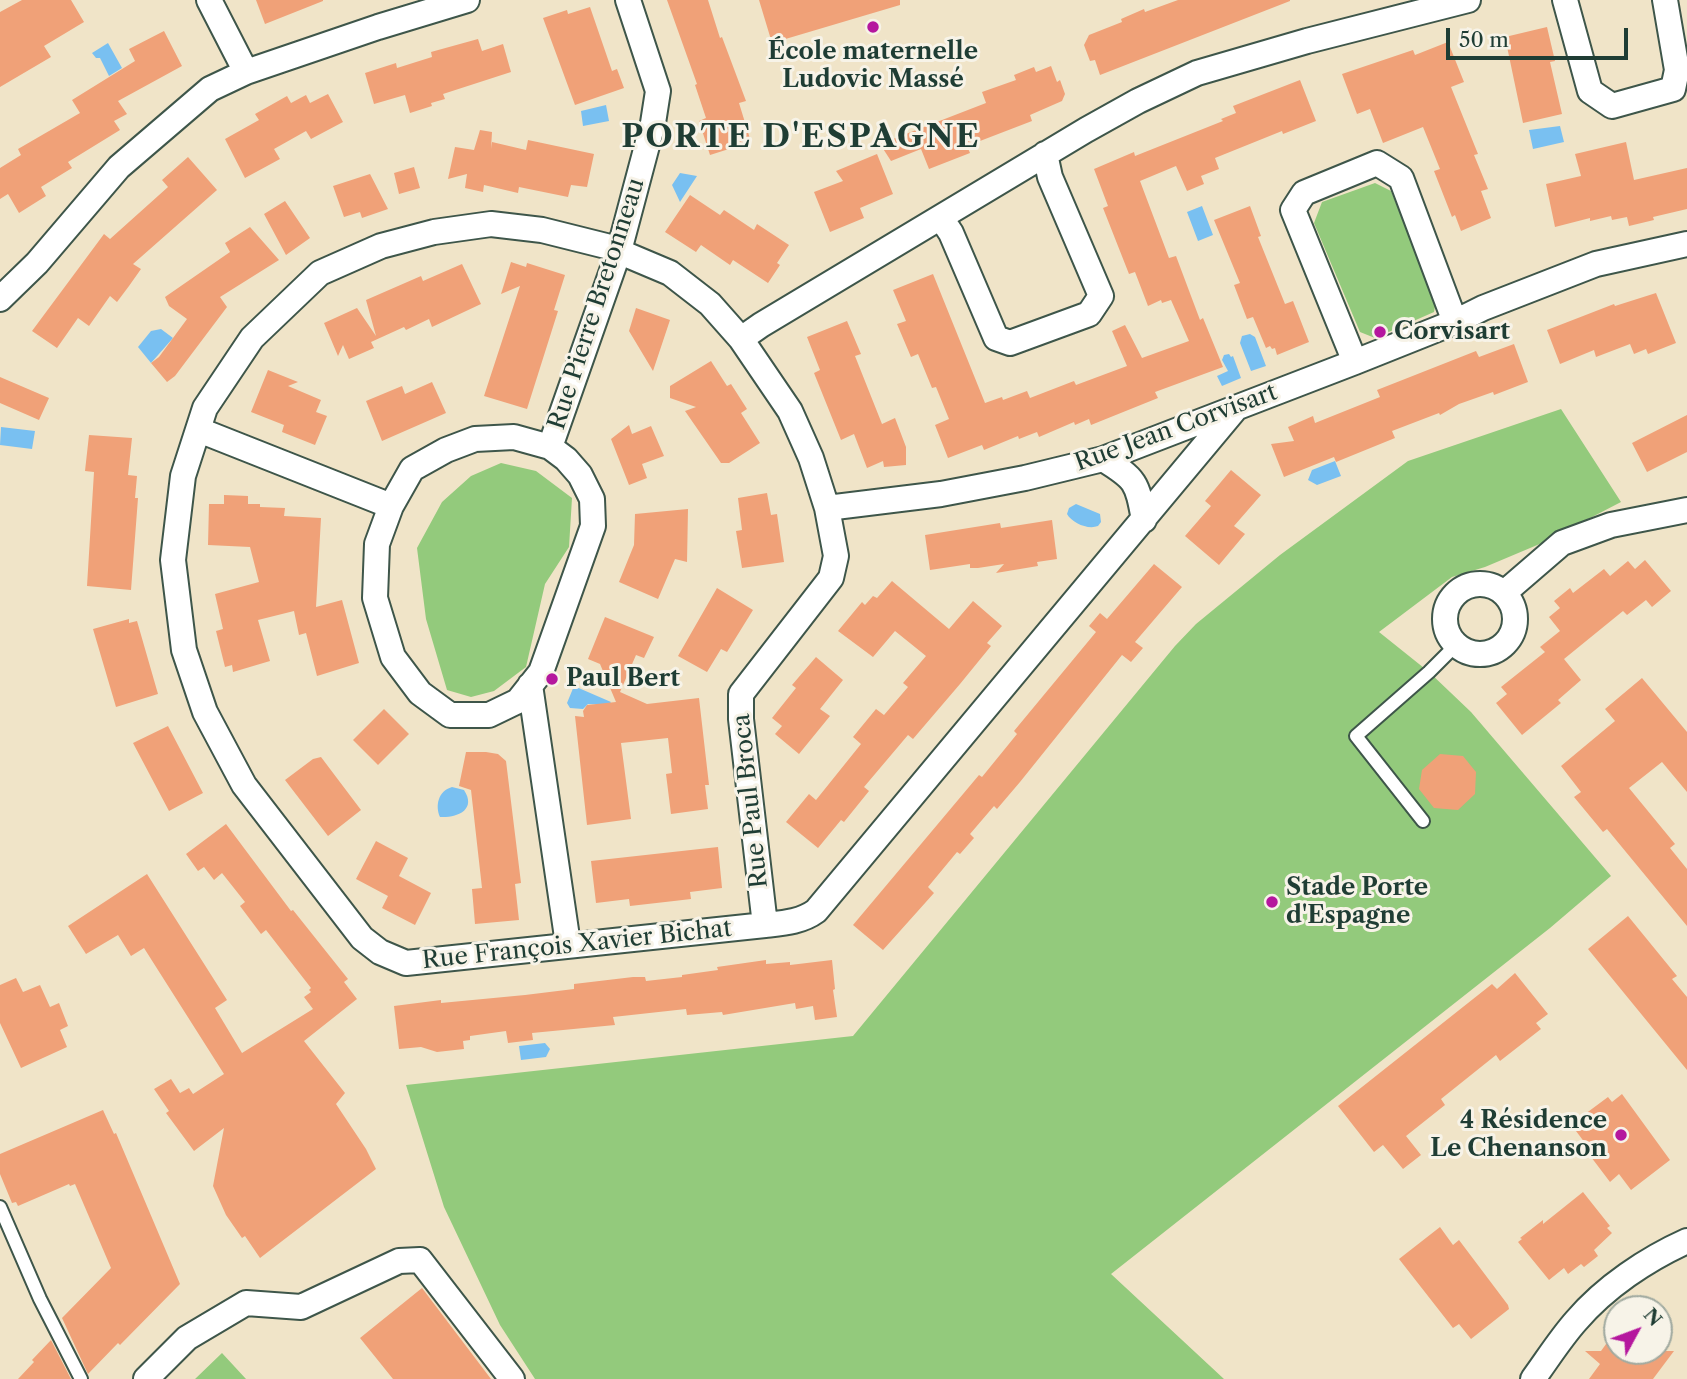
<!DOCTYPE html>
<meta charset="utf-8">
<style>
body{margin:0}
#map{position:relative;width:1687px;height:1379px;overflow:hidden;background:#f0e4c8;font-family:"Libre Caslon Text",serif}
canvas{display:block}
.north{position:absolute;left:1603px;top:1295px;width:70px;height:70px;box-sizing:border-box;background:#f7f3e8;border:2px solid #a1aaa0;border-radius:50%;rotate:49deg;font-size:19px;font-weight:700;line-height:28px;text-align:center;color:#1f3d34}
.north::after{content:'';display:block;margin:auto;width:24px;height:32px;background:#b5179e;clip-path:polygon(50% 0,100% 100%,50% 72%,0 100%)}
.scale{position:absolute;left:1446px;top:28px;width:182px;height:32px;box-sizing:border-box;border:4px solid #1f3d34;border-top:0;padding-left:9px;font-size:21px;line-height:24px;white-space:nowrap;color:#1f3d34;-webkit-text-stroke:5px #f7f3e8;paint-order:stroke}
</style>
<div id="map">
<canvas width="1687" height="1379"></canvas>
<div class="north">N</div>
<div class="scale">50 m</div>
</div>
<script>
const ctx = document.querySelector('canvas').getContext('2d');
ctx.lineJoin = 'round';
function paint(path, color) {
  ctx.fillStyle = color;
  ctx.fill(path, 'evenodd');
}
function trace(path, color, width, dash) {
  ctx.strokeStyle = color;
  ctx.lineWidth = width;
  ctx.lineCap = dash ? 'butt' : 'round';
  ctx.setLineDash(dash || []);
  ctx.stroke(path);
}
function label(font, color, halo, rows, align = 'center') {
  ctx.font = font + ' "Libre Caslon Text",serif';
  ctx.lineWidth = 6;
  ctx.setLineDash([]);
  ctx.textBaseline = 'middle';
  ctx.strokeStyle = halo;
  ctx.fillStyle = color;
  for (const [text, x, y, turn = 0] of rows) {
    ctx.save();
    ctx.translate(x, y);
    ctx.rotate((+turn || 0) * Math.PI / 180);
    ctx.textAlign = isNaN(turn) ? turn : align;
    if (halo) ctx.strokeText(text, 0, 0);
    ctx.fillText(text, 0, 0);
    ctx.restore();
  }
}
paint(new Path2D(`
 M1375,183L1391,191L1436,301L1434,312L1375,338L1360,332L1314,223L1322,202Z
 M1561,409L1621,502L1542,543L1485,567L1452,577L1379,632L1429,672L1471,712L1611,876L1550,928L1111,1274L1224,1379H535L500,1325L444,1207L406,1085L853,1036L1175,646L1196,624L1280,555L1408,461Z
 M501,463L536,471L572,498L569,547L545,584L526,667L494,691L471,697L447,690L426,619L417,548L442,502L471,476Z
 M222,1353L246,1379H195Z`), '#93ca7c');
paint(new Path2D(`
 M108,43L122,68L109,76L100,58H96L92,53Z
 M606,105L609,121L583,126L581,111Z
 M1560,126L1564,142L1533,149L1529,130Z
 M680,173L697,176L680,202L672,185Z
 M1202,206L1213,235L1198,241L1187,212Z
 M161,329L173,338L151,363L138,347L151,331Z
 M1250,334L1255,337L1266,366L1251,371L1240,343L1242,336Z
 M1229,354L1231,357L1233,356L1241,378L1222,386L1217,376L1228,371L1222,360L1224,355Z
 M1,427L35,431L32,449L0,445Z
 M1335,461L1341,476L1317,485L1308,480L1312,470Z
 M1076,504L1100,514L1101,522L1098,526C1088,530 1072,523 1067,514L1069,508Z
 M574,686L611,702L609,705L588,704L583,709L570,708L567,703Z
 M452,787L464,790C477,810 457,818 440,817C435,806 438,791 452,787Z
 M545,1043L550,1049L546,1057L521,1060L519,1046Z`), '#79c0f1');
paint(new Path2D(`
 M22,0H71L84,22L44,46L51,57L0,87V12Z
 M256,0H323V1L265,24Z
 M667,0H708L720,38L722,37L746,101L739,103L751,142L710,155L699,121L706,118L695,85L697,84Z
 M759,0H900V5L772,43Z
 M1178,0H1290V1L1100,75L1095,60L1090,61L1084,45L1089,35L1122,22L1121,19L1144,9L1145,12Z
 M590,7L612,71L617,69L624,88L575,105L543,18L567,10L568,14Z
 M1547,27L1555,61L1550,62L1562,114L1523,123L1505,37Z
 M164,31L182,66L118,101L127,114L114,121L120,130L68,162L72,168L41,187L46,196L19,213L8,194L0,199V168L21,155L18,149L80,113L72,100L135,61L129,49Z
 M478,39L482,51L503,44L511,72L443,94L445,99L431,103L432,106L410,113L405,95L374,104L365,73L396,63L397,68L432,57L431,52Z
 M1448,42L1464,82L1451,87L1478,154L1474,155L1488,189L1481,191L1491,218L1461,231L1455,215L1452,217L1434,171L1440,169L1423,127L1383,143L1370,109L1357,114L1342,74L1413,50L1415,55Z
 M1051,66L1057,82L1060,80L1065,94L1062,101L1030,115L1032,121L967,146L970,153L929,169L921,149L891,161L880,144L986,103L982,92L1016,80L1014,75L1034,67L1036,72Z
 M1300,80L1316,121L1283,134L1282,131L1215,158L1219,169L1201,176L1204,184L1187,191L1176,166L1140,181L1169,258L1176,256L1200,320L1203,318L1223,367L1155,392L1158,398L1091,425L1089,419L1075,425L1074,422L1039,437L1037,432L1019,439L1018,436L984,450L982,445L948,458L935,425L949,419L936,387L932,388L918,354L911,357L897,324L906,321L893,290L933,274L985,403L1002,397L1003,400L1027,391L1030,398L1074,381L1076,385L1127,366L1112,331L1125,325L1142,358L1189,341L1171,300L1162,303L1161,300L1148,306L1135,272L1129,274L1103,208L1108,206L1094,169L1134,152L1135,156L1223,121L1221,119L1236,113L1233,106Z
 M328,94L343,122L311,139L306,131L274,149L280,159L245,178L225,139L259,120L255,114L287,96L291,103L306,95L310,103Z
 M480,130L492,132L491,149L492,142L526,150L528,140L594,154L587,187L571,185L568,197L519,187L518,193L484,185L483,192L465,188L467,174L448,179L455,147L474,150Z
 M1626,142L1634,180L1687,168V209L1653,217L1654,220L1629,226L1627,217L1612,220L1611,216L1590,221V218L1555,227L1546,184L1581,176L1575,154Z
 M877,154L893,194L860,208L864,218L830,232L814,192L843,181L836,171Z
 M188,157L217,190L133,264L141,269L129,286L117,302L110,296L89,326L78,318L57,348L32,331L104,234L110,239L168,187L162,180Z
 M414,167L420,188L399,194L394,173Z
 M370,174L388,209L362,218L360,212L344,217L333,186Z
 M690,195L720,215L724,210L754,230L757,224L789,245L777,263L780,265L768,283L733,260L730,265L701,245L696,252L665,232Z
 M285,201L310,238L286,255L264,214Z
 M1250,206L1261,236L1258,237L1285,304L1293,301L1309,342L1277,355L1275,348L1272,349L1270,346L1266,348L1253,317L1247,319L1234,285L1240,283L1214,220Z
 M250,227L279,260L220,297L227,307L175,376L167,382L151,363L159,357L187,319L169,306L165,297L230,252L225,243Z
 M511,262L526,267L527,263L565,275L554,310L558,311L527,409L484,396L520,286L501,294Z
 M462,264L481,304L432,327L429,319L406,330L404,327L371,342L374,348L349,359L343,345L338,356L324,323L357,308L376,336L366,300L421,276L423,281Z
 M1656,293L1676,343L1648,354L1646,349L1634,354L1630,344L1596,357L1594,350L1560,364L1547,330L1614,304L1615,306Z
 M636,308L670,320L653,371L629,331Z
 M847,321L861,354L855,356L882,424L895,418L906,447V465L884,467L883,461L867,468L854,434L841,440L814,373L820,370L807,337Z
 M1514,344L1528,382L1494,395L1493,392L1459,404L1440,415L1439,413L1392,431L1395,438L1336,462L1334,457L1284,477L1271,444L1294,441L1288,427L1313,416L1315,423L1380,397L1377,390L1476,351L1479,357Z
 M711,361L727,386L731,384L747,409L741,413L760,443L729,463H721L685,411L696,407L670,398V386Z
 M268,370L298,382L288,386L321,400L316,412L327,416L315,445L282,432L284,425L251,412Z
 M0,377L49,398L39,420L0,403Z
 M432,382L446,413L382,441L366,401L402,386L405,394Z
 M1687,415V452L1647,472L1632,443Z
 M629,425L632,434L651,426L664,456L642,464L647,478L629,485L611,439Z
 M89,435L132,438L128,475L137,476L135,498H138L131,590L87,586L94,472L85,471Z
 M1231,470L1261,495L1234,526L1245,534L1219,565L1185,536L1211,506L1205,501Z
 M767,493L771,515L777,514L784,562L742,568L736,531L742,530L738,498Z
 M224,495L248,496V504H260V507L285,508L284,516L321,518L316,607L342,600L359,663L317,676L306,633L299,635L294,611L258,620L270,661L233,672L232,665L225,667L216,631L223,629L215,594L259,582L250,547L208,545L209,504H224Z
 M688,509L687,562L675,559L658,599L619,582L634,545L635,514Z
 M1052,520L1057,559L1037,562L1038,566L996,573L1004,564L978,568H970V564L930,570L925,535L1000,523L1001,528Z
 M1645,560L1671,591L1652,607L1646,600L1627,615L1623,611L1564,659L1581,680L1558,700L1561,703L1522,735L1496,703L1507,694L1501,687L1545,652L1540,647L1560,631L1549,617L1560,608L1554,601L1570,588L1573,593L1604,569L1610,576L1628,561L1635,569Z
 M1154,564L1182,587L1135,642L1143,648L1131,662L1122,655L1020,782L997,809L994,806L970,834L974,838L960,854L957,852L928,887L934,893L883,950L853,925L979,775L982,777L1017,734L1014,731L1096,632L1089,626L1100,613L1107,619Z
 M892,581L949,629L973,601L1002,626L987,643L991,646L960,684L913,739L908,735L864,787L869,791L844,822L841,820L818,848L786,822L809,794L816,800L861,744L853,737L876,709L884,715L908,687L903,683L926,656L895,631L873,657L838,631L862,602L865,605L873,596L877,598Z
 M717,588L753,610L727,652L721,649L707,672L678,656Z
 M605,617L654,637L644,658L636,655L620,692L647,704L699,698L709,785H705L708,809L671,814L666,774L672,773L668,738L621,743L631,819L587,825L575,716L584,717L583,711L587,705L616,702L600,664L588,659Z
 M129,619V623L137,621L158,694L116,707L93,629Z
 M816,657L843,680L820,709L830,716L799,754L775,734L782,726L772,718L796,688L792,685Z
 M1642,678L1687,732V792L1662,762L1629,788L1675,844L1670,848L1687,869V926L1607,829L1603,832L1574,797L1581,792L1561,766L1615,721L1605,709Z
 M384,709L409,734L378,765L353,740Z
 M168,726L203,793L169,811L133,743Z
 M466,752H486L498,754L506,761L521,883L515,884L519,920L475,924L472,889L482,888L471,790L459,786Z
 M1440,754L1463,756L1476,772L1475,794L1458,810L1434,808L1419,789L1422,770Z
 M321,757L361,810L328,836L285,780L313,759Z
 M226,824L291,911L293,910L348,979L344,982L357,999L304,1041L345,1093L336,1104L366,1149L376,1169L260,1258L245,1236L242,1238L226,1215L213,1186L224,1128L194,1151L166,1113L169,1111L154,1089L171,1079L180,1093L189,1088L193,1094L224,1074L144,948L131,956L118,935L86,954L68,926L147,874L227,1000L215,1008L242,1053L313,1009L304,997L311,992L309,990L311,988L266,930L261,934L240,906L245,902L222,873L214,880L204,867L198,871L186,854Z
 M376,841L408,858L399,876L431,893L415,925L382,908L388,896L356,879Z
 M718,847L722,888L690,892L691,899L674,901L630,906L629,899L596,903L591,861Z
 M1628,916L1677,976L1672,979L1687,997V1070L1588,949Z
 M766,960V964L790,962V965L832,960L835,989L833,990L837,1017L815,1020L813,1006L796,1009L795,1003L723,1015L722,1012L687,1015L686,1009L613,1017L615,1025L532,1033L533,1040L508,1043L506,1031L470,1036V1040L463,1041L464,1049L437,1052L421,1047L399,1049L394,1006L441,1000V1003L525,995L574,989V984L633,977H645L646,981L682,977V975L718,970L717,967Z
 M1515,973L1548,1014L1536,1023L1541,1029L1500,1061L1496,1055L1441,1099L1445,1105L1406,1136L1421,1155L1403,1169L1383,1145L1374,1152L1338,1106L1492,984L1497,989Z
 M16,978L23,992L40,985L50,1007L59,1003L68,1026L60,1030L67,1047L21,1068L0,1023V985Z
 M1622,1094L1670,1160L1631,1190L1619,1174L1610,1182L1585,1149L1588,1147L1576,1131L1582,1126L1577,1120L1608,1097L1612,1102Z
 M103,1110L114,1134L116,1133L180,1284L120,1345L118,1343L88,1374L62,1318L111,1268L75,1184L70,1186L69,1184L18,1206L16,1202L12,1203L0,1174V1154Z
 M1583,1192L1610,1226L1607,1228L1612,1233L1594,1250L1598,1256L1584,1267L1581,1264L1568,1274L1564,1268L1549,1280L1518,1242L1522,1239L1520,1238L1543,1220V1224Z
 M1440,1227L1453,1245L1459,1240L1508,1305L1509,1309L1471,1339L1459,1324L1453,1328L1399,1259Z
 M422,1288L491,1379H393L360,1338Z
 M1617,1329V1351H1674L1653,1379H1589L1600,1364L1585,1351H1601Z
 M51,1340L71,1379H18L34,1362L32,1360Z`), '#f0a178');
const lane = new Path2D(`
 M1423,821L1356,736L1429,672L1456,645
 M0,1207L40,1299L81,1379`);
const street = new Path2D(`
 M209,0L246,72
 M1565,0L1590,91L1612,106L1673,89L1677,70L1665,0
 M941,218L951,233L996,338L1010,343L1089,314L1101,296L1050,177L1045,154
 M0,299L37,263L119,167L210,89L246,72L378,27L467,0
 M741,339L761,325L1086,130L1138,101L1197,73L1307,41L1468,0
 M1355,362L1293,210L1304,193L1377,163L1401,178L1455,322
 M199,430L391,506
 M514,437L550,447L566,459L580,475L592,499L593,526L541,672L518,701L489,715H450L420,693L393,657L375,598L377,544L391,506L412,469L446,450L475,439Z
 M550,447L619,251L653,123L658,91L628,0
 M1103,459C1136,479 1137,482 1144,520
 M827,508L941,494L1025,478L1103,459L1355,362L1455,322L1483,308L1596,264L1687,244
 M1445 619a35 35 0 1 1 70 0a35 35 0 1 1-70 0Z
 M1504,593L1562,543L1611,525L1687,510
 M530,685L568,944
 M765,925L741,719V694L831,578L836,556L827,508L811,458L790,411L741,339L710,304L670,273L606,246L542,230L491,224L434,232L381,246L320,273L252,338L205,408L183,476L173,560L184,650L205,712L244,785L362,938L380,952L406,963L765,925C783,923 801,922 816,911L1236,408
 M146,1379L187,1338L246,1303L301,1307L399,1261L420,1260L512,1379
 M1533,1379C1547,1360 1560,1339 1576,1321C1605,1287 1647,1259 1687,1241`);
trace(lane, '#3e564a', 16);
trace(street, '#3e564a', 28);
trace(lane, '#fff', 12);
trace(street, '#fff', 24);
for (const [x, y, r, color] of [
 [873,27,7,"#b5179e"],
 [1380,332,7,"#b5179e"],
 [552,679,7,"#b5179e"],
 [1272,902,7,"#b5179e"],
 [1621,1135,7,"#b5179e"]
]) {
  const dot = new Path2D();
  dot.arc(x, y, r, 0, 2 * Math.PI);
  ctx.fillStyle = color;
  ctx.fill(dot);
  trace(dot, '#f7f3e8', 2.5);
}
label('bold 24px', '#1f3d34', '#f7f3e8', [
 ["École maternelle",873,52,"center"],
 ["Ludovic Massé",873,80,"center"],
 ["Corvisart",1394,332],
 ["Paul Bert",566,679],
 ["Stade Porte",1286,888],
 ["d'Espagne",1286,916],
 ["4 Résidence",1607,1121,"right"],
 ["Le Chenanson",1607,1149,"right"]
], 'left');
label('24px', '#1f3d34', '#f7f3e8', [
 ["Rue Pierre Bretonneau",597,304,-72],
 ["Rue Jean Corvisart",1176,428,-20],
 ["Rue Paul Broca",751,801,-96],
 ["Rue François Xavier Bichat",577,945,-6]
]);
ctx.letterSpacing = '2px';
label('bold 32px', '#1f3d34', '#f7f3e8', [
 ["PORTE D'ESPAGNE",801,138]
]);
ctx.letterSpacing = '0px';
</script>
